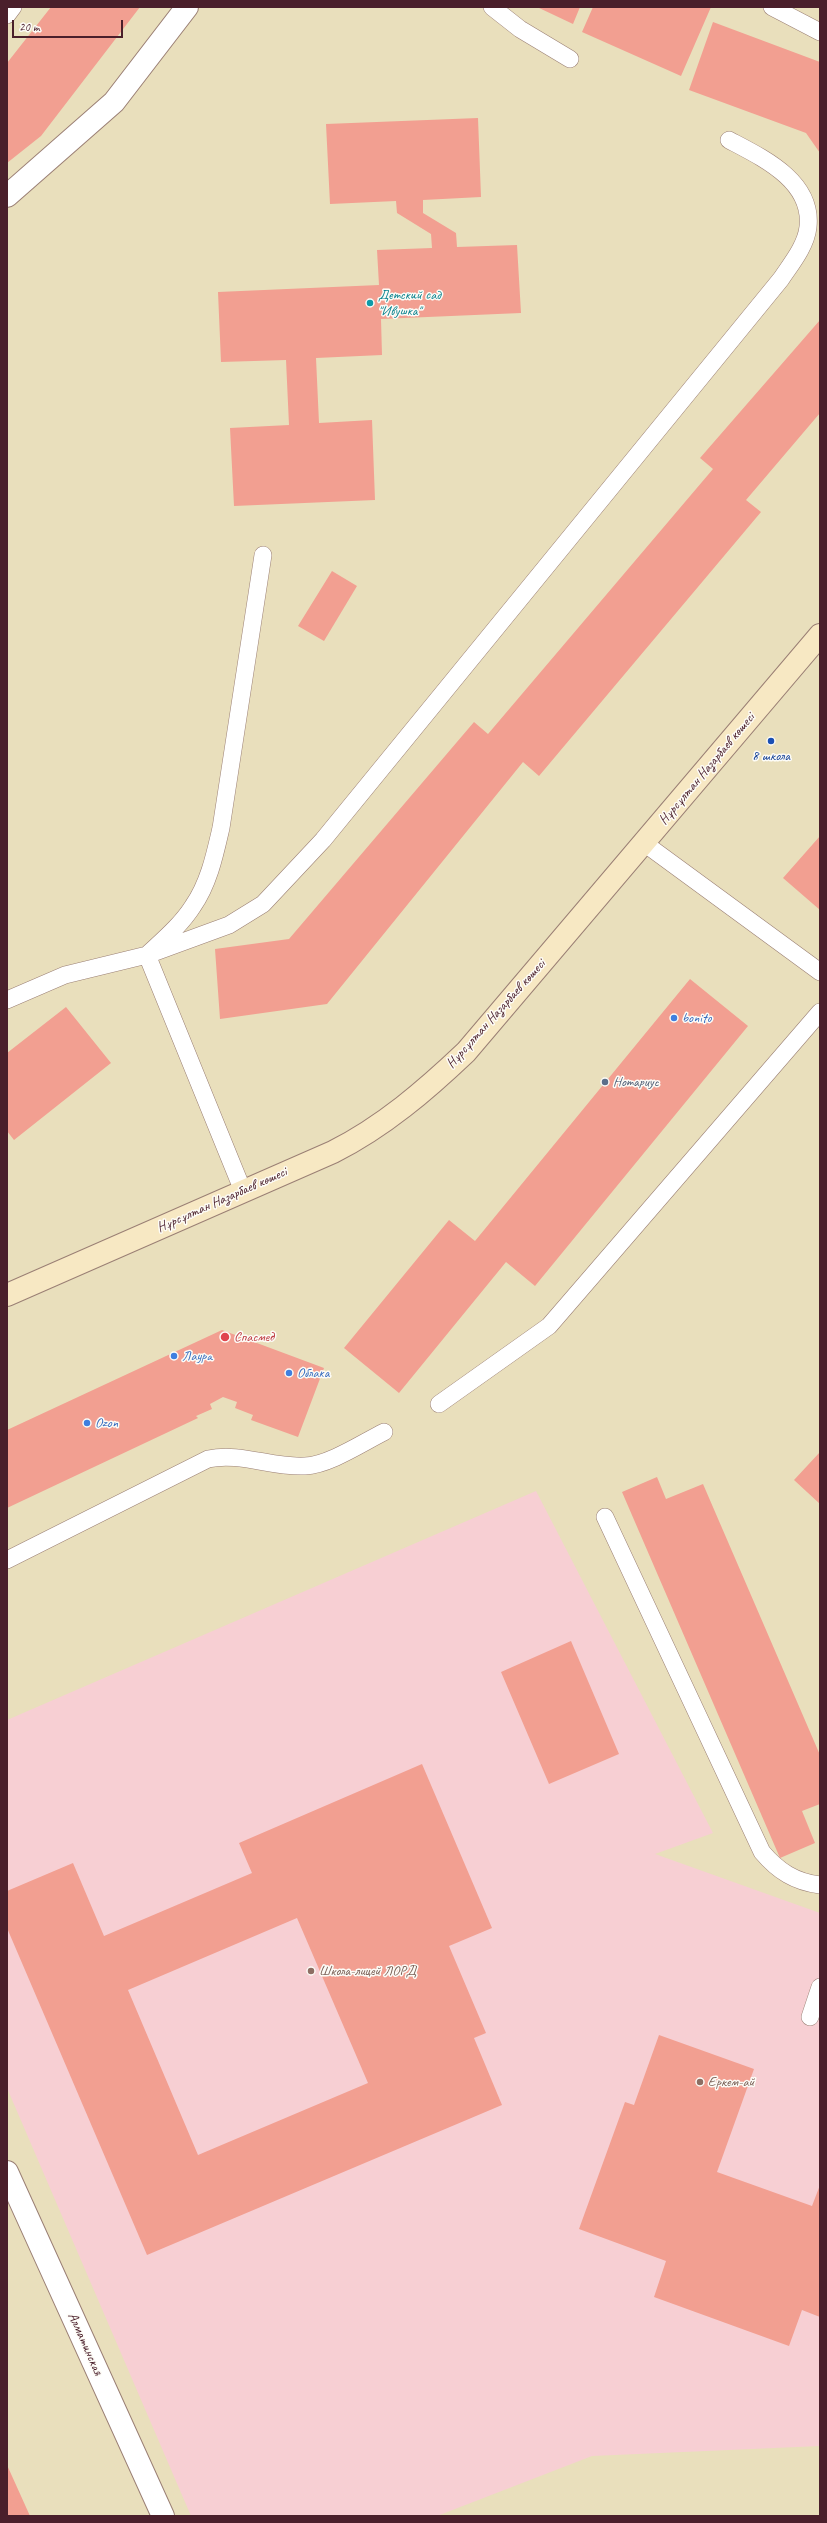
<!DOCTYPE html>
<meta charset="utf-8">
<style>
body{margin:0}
#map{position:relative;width:827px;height:2523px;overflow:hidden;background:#e9dfbc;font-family:Caveat,sans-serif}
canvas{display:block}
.frame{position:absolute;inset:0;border:8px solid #4a1f2b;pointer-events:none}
.scale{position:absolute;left:12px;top:20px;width:111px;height:18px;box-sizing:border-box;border:2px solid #4a1f2b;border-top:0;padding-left:5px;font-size:12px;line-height:14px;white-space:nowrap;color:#4a1f2b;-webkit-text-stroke:3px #fdfcf7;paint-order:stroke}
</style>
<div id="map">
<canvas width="827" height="2523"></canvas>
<div class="frame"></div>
<div class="scale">20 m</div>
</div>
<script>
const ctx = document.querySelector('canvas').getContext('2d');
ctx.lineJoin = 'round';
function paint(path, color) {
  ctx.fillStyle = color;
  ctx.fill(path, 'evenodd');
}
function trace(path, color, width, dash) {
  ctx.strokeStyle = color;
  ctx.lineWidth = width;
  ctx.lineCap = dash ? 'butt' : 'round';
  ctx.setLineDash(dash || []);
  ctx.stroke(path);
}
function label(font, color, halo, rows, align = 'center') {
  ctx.font = font + ' Caveat,sans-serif';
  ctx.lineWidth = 3;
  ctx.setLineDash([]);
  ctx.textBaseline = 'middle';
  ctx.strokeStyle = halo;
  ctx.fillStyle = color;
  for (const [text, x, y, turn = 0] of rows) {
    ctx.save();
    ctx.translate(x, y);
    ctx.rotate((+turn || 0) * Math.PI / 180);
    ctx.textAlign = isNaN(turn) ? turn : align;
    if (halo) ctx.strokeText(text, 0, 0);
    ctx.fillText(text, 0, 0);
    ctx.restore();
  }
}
paint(new Path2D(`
 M536,1491L713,1833L655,1854L820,1913V2446L592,2456L437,2516H191L7,2088V1720Z`), '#f7cfd3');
paint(new Path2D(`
 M51,7H140L41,136L7,163V63Z
 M537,7H580L573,24Z
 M593,7H711L681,76L582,32Z
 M713,22L820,62V153L806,133L689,90Z
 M478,118L481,197L423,200V213L456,233L457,247L517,245L521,313L381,319L382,355L316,358L319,423L372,420L375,500L234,506L230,428L289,425L286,360L221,362L218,292L379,285L377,250L432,248L431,234L397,213L396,201L330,204L326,124Z
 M820,320V413L746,500L761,512L539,776L523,762L327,1004L220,1019L215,949L289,939L474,722L488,734L713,469L700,458Z
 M332,571L357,586L324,641L298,626Z
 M820,836V910L783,878Z
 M690,979L748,1026L535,1286L506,1262L399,1393L344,1348L449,1220L475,1241Z
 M66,1007L111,1063L14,1140L7,1131V1053Z
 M222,1330L324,1368L298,1437L251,1420L253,1415L235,1408L237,1402L223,1397L210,1404L212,1409L196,1416L198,1418L7,1508V1430Z
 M820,1452V1504L794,1480Z
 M657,1477L666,1499L703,1484L820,1755V1804L802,1811L815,1843L780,1858L622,1492Z
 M571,1641L619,1754L549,1784L501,1672Z
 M422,1764L492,1928L449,1946L486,2033L474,2038L502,2105L147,2255L7,1928V1891L73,1863L104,1936L252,1873L239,1843ZM297,1918L368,2083L198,2155L128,1990Z
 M659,2035L754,2069L717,2172L812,2206L820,2185V2317L802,2310L789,2346L654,2297L666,2261L579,2229L625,2102L634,2105Z
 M7,2465L30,2516H7Z`), '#f29f91');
const service = new Path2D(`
 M492,7L520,29L570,59
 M772,7L820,32
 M7,15L13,7
 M644,843L820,972
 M7,1000L65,975L147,955L229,925L263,904L323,840L781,279C791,264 806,246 808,227C813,181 763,158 729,140
 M243,1191L147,955C163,940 181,925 193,906C209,883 215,854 221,828L263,555
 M439,1404L549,1326L820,1012
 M605,1517L762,1852C778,1871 795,1882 820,1885
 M7,1560L208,1459C241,1452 272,1468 305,1466C329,1465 362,1443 384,1432
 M810,2017L820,1987`);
const minor = new Path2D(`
 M7,196L114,102L187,7
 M7,2172L163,2516`);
const secondary = new Path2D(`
 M7,1295L333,1152C383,1127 426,1090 466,1052L820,635`);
trace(service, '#9a7f74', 18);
trace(minor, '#9a7f74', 24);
trace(secondary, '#9a7f74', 24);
trace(service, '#fff', 17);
trace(minor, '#fff', 22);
trace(secondary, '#f7e8c3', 22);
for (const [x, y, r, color] of [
 [370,303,4,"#0f9aa8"],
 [771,741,4,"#1a4fb4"],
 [674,1018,4,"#3f7fe0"],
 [605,1082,4,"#5c6f8a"],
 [225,1337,5,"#e0444e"],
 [174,1356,4,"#3f7fe0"],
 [289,1373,4,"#3f7fe0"],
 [87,1423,4,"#3f7fe0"],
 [311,1971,4,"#8d6e63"],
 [700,2082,4,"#8d6e63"]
]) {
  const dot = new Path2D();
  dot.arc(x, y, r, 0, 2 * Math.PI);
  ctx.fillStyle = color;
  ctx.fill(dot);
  trace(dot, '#fdfcf7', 1.5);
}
label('14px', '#0d838f', '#fdfcf7', [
 ["Детский сад",378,295],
 ["\"Ивушка\"",378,311]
], 'left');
label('14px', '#164399', '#fdfcf7', [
 ["8 школа",771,756]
]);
label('14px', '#4a1f2b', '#fdfcf7', [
 ["Нұрсұлтан Назарбаев көшесі",707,769,-50],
 ["Нұрсұлтан Назарбаев көшесі",496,1014,-48],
 ["Нұрсұлтан Назарбаев көшесі",222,1200,-24],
 ["Алматинская",85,2344,66]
]);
label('14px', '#366cbe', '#fdfcf7', [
 ["bonito",682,1018],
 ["Лаура",182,1356],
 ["Облака",297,1373],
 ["Ozon",95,1423]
], 'left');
label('14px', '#4e5e75', '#fdfcf7', [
 ["Нотариус",613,1082]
], 'left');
label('14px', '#be3a42', '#fdfcf7', [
 ["Спасмед",234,1337]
], 'left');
label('14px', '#785e54', '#fdfcf7', [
 ["Школа-лицей ЛОРД",319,1971],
 ["Еркем-ай",708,2082]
], 'left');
</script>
